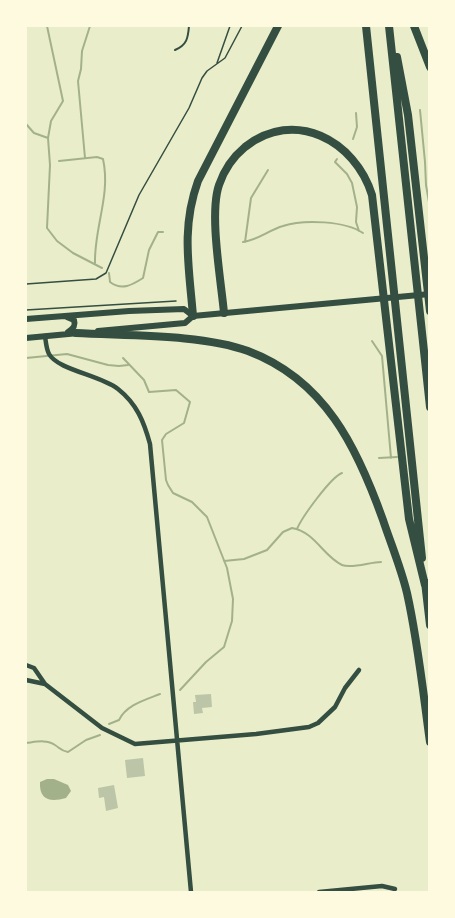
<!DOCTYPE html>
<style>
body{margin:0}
#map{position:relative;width:455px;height:918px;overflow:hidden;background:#e9edc9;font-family:"Titillium Web",sans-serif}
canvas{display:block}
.frame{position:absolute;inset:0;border:27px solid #fefae0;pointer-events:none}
</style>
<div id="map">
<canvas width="455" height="918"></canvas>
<div class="frame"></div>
</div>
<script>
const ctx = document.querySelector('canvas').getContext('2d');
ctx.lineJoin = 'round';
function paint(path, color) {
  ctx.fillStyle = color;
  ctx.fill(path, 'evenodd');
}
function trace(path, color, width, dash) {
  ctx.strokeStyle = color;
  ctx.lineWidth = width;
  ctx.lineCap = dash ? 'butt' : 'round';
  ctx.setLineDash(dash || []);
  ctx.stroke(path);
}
paint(new Path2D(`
 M54,779L68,785L71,791L66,798C51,802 39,801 40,782L47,779Z`), '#a3b18a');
trace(new Path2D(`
 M47,26L63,101L51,121L48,138L50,165L47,228L57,241L73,253L102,268
 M420,110L425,162L426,185L430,208
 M26,124L34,133L48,138
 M353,139L357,127L356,113
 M85,158L78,81L81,69L82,51L90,26
 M337,159L335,162L347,174L352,183L357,207L356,222L359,231
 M59,161L97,157L103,159C111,195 94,228 95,263
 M243,242C258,240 269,230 283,226C304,219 345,221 363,233
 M245,242L251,198L268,170
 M109,273L110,282C122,291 132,285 143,278L149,250L158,232H163
 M372,341L382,356L391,458
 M26,358L67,354L108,365L119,366L128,365
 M123,358L144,380L149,392L176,390L190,402L184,423L166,434L162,440L166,480L168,485L173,493L192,502L207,517L227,568L233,599L232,621L224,647L206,662L180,690
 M379,458L397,457
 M297,529C302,517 331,477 342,473
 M224,561L244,559L267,550L283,532L292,528C315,532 323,556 342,565C352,569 370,562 381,562
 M109,724L119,720C126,705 145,700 160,694
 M26,743C35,742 47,739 55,745C61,749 61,751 68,752L86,740L100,735`), '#a3b18a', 2);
paint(new Path2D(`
 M211,694L212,707L202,708L203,713L194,714L193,702H196L195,695Z
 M143,758L145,776L127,778L125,760Z
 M114,785L118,808L106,811L104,797L99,798L98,788Z`), '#bcc5a7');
trace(new Path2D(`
 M217,63L230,26
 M26,284L96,279L106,273L139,195L189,108L202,78L207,71L225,58L242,26
 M26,310L176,301`), '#344e41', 1.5);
trace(new Path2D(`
 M175,50C187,45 188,38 189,26`), '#344e41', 2);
trace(new Path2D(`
 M45,336C46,342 46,348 49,354C58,370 100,375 118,389C137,404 144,422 150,444L191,892
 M26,665L34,668L45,684L102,728L135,744L256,734L309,727L318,723L335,707L345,688L359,670
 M26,680L45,684
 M319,892L382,886L395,889`), '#344e41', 4.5);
trace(new Path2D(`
 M67,317L74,320C76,326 73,329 68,332
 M26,319L129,311L184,309L193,316
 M98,331L185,323L193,316L430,294
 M26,338L79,333`), '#344e41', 6);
trace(new Path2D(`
 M366,26L422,558
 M389,26L430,407
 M414,26L430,67
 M397,57L408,115L430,311
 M224,313C221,280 209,214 219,185C224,170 233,157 245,147C294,108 355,140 372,195L409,519L425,585
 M193,316C189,267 181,228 198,181L278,26
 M76,333C127,336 202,334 248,351C325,380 357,447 383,520C391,544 401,568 407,593C418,642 423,692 430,742
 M425,582L430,625`), '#344e41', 8);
</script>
